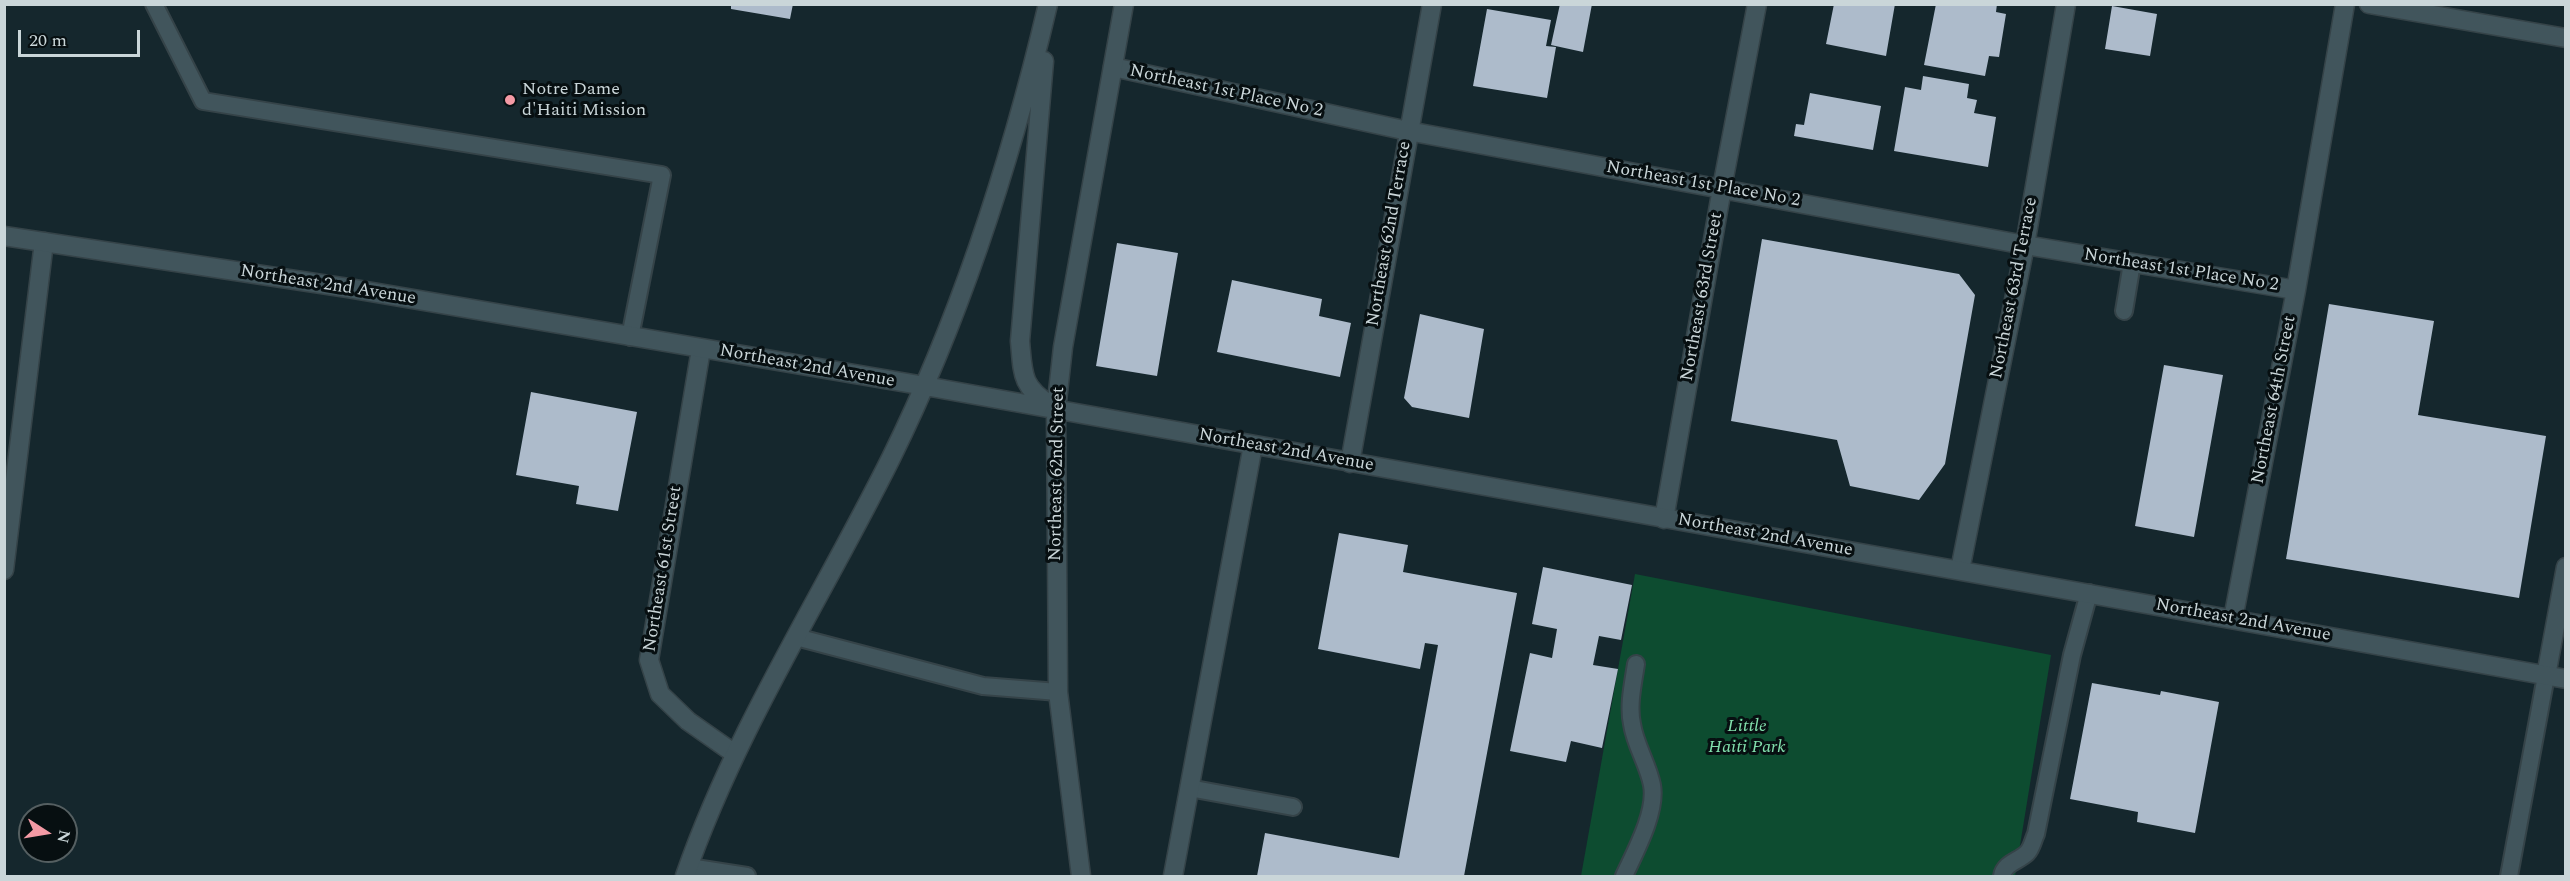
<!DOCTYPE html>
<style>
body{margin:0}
#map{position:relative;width:2570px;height:881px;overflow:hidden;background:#15272d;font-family:Spectral,serif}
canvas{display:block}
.frame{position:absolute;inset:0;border:6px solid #cad6d9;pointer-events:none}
.north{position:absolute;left:18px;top:803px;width:60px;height:60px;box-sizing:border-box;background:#070f11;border:2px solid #555f61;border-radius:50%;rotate:102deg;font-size:16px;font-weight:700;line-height:24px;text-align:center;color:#cad6d9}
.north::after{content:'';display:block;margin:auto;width:21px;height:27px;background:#f49aa5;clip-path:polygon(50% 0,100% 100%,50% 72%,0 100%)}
.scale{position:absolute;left:18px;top:30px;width:122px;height:27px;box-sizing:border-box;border:3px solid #cad6d9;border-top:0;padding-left:8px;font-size:18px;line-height:21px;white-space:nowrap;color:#cad6d9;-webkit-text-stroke:4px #070f11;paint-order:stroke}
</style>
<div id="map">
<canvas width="2570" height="881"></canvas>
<div class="frame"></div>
<div class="north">N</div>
<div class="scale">20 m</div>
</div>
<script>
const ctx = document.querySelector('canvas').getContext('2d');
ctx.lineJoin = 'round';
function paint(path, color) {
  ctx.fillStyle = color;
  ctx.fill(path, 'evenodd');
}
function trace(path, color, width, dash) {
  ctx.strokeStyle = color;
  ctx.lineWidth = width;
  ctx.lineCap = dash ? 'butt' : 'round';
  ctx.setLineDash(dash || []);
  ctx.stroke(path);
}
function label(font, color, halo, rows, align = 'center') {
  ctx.font = font + ' Spectral,serif';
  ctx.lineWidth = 6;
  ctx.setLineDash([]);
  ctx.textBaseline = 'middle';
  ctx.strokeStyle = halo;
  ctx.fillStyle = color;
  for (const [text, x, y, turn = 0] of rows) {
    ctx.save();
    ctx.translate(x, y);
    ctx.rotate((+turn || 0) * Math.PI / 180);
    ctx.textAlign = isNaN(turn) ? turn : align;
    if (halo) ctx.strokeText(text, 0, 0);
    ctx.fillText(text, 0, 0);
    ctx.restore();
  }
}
paint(new Path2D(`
 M1635,574L2051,655L2015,876H1581Z`), '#0d4c30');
paint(new Path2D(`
 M731,4H793L790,19L731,9Z
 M1560,4H1592L1583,52L1551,45Z
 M1834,4H1895L1886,56L1826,44Z
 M1936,4H1997L1996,12L2006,14L1999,57L1989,56L1985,76L1924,65Z
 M2112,6L2157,14L2150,56L2105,49Z
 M1487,9L1551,20L1546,46L1556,47L1547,98L1473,86Z
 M1923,76L1969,84L1967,98L1977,100L1974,113L1996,117L1988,167L1894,151L1905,87L1921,90Z
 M1810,93L1881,106L1873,150L1794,136L1796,124L1804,125Z
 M1762,239L1959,274L1975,295L1945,464L1919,500L1850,486L1837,440L1731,421Z
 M1117,243L1178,253L1157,376L1096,366Z
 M1232,280L1322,299L1319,316L1351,323L1340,377L1217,352Z
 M2329,304L2434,321L2418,415L2546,436L2519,598L2286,559Z
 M1420,314L1484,329L1469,418L1412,407L1404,398Z
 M2164,365L2223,375L2194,537L2135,526Z
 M531,392L637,412L618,511L576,504L579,486L516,475Z
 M1339,533L1408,545L1403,572L1517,593L1464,876H1257L1265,833L1399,858L1438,645L1425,643L1420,669L1318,649Z
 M1543,567L1632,585L1621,640L1599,636L1593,665L1618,669L1602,748L1571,741L1566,762L1510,751L1530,653L1552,658L1557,629L1532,624Z
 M2092,683L2160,695L2161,691L2219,702L2195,833L2137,822L2138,812L2070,799Z`), '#adbbcb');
const lane = new Path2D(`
 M154,4L203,101L662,175L630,337
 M2124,311L2132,263
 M796,637L983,686L1058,692
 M1189,788L1293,807
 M689,867L747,876
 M1624,876C1635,852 1657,812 1652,785C1648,764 1635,745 1632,724C1628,705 1633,684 1636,664
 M2002,876C2004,863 2019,861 2027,853C2032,848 2033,840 2036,834L2072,655L2089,593
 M2509,876L2546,676`);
const street = new Path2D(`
 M2369,4L2566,38
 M1113,67L1408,131L2025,245L2296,290
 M701,349L649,660L660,694L688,721L735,754
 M1350,463L1432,4
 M1664,519L1722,188L1757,4
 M4,570L44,242
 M1960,570L2025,245L2066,4
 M2233,619L2296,290L2345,4
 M2546,676L2566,567`);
const secondary = new Path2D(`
 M1044,61L1020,341C1023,374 1021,386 1050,405
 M4,236L348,288L925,386L2566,679
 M685,876C736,729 822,597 891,458C962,314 1011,161 1048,4
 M1081,876L1058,692L1056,410L1063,347L1124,4
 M1173,876L1253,445`);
trace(lane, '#354348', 20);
trace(street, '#354348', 21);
trace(secondary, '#354348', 21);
trace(lane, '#41555c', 16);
trace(street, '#41555c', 18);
trace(secondary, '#41555c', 18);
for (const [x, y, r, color] of [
 [510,100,6,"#f49aa5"]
]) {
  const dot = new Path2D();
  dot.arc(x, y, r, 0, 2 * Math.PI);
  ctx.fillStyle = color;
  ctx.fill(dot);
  trace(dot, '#070f11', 2);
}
label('18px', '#cad6d9', '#070f11', [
 ["Notre Dame",522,90],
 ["d'Haiti Mission",522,111]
], 'left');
label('18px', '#cad6d9', '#070f11', [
 ["Northeast 1st Place No 2",1226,92,12],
 ["Northeast 1st Place No 2",1703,185,10],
 ["Northeast 62nd Terrace",1390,234,-80],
 ["Northeast 1st Place No 2",2181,271,9],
 ["Northeast 2nd Avenue",328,286,9],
 ["Northeast 63rd Terrace",2015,288,-79],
 ["Northeast 63rd Street",1703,297,-80],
 ["Northeast 2nd Avenue",807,367,10],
 ["Northeast 64th Street",2275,400,-79],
 ["Northeast 2nd Avenue",1286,451,10],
 ["Northeast 62nd Street",1058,474,-89],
 ["Northeast 2nd Avenue",1765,536,10],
 ["Northeast 61st Street",664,569,-81],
 ["Northeast 2nd Avenue",2243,621,10]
]);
label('italic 18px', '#82e0ad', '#070f11', [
 ["Little",1747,727],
 ["Haiti Park",1747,748]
]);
</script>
